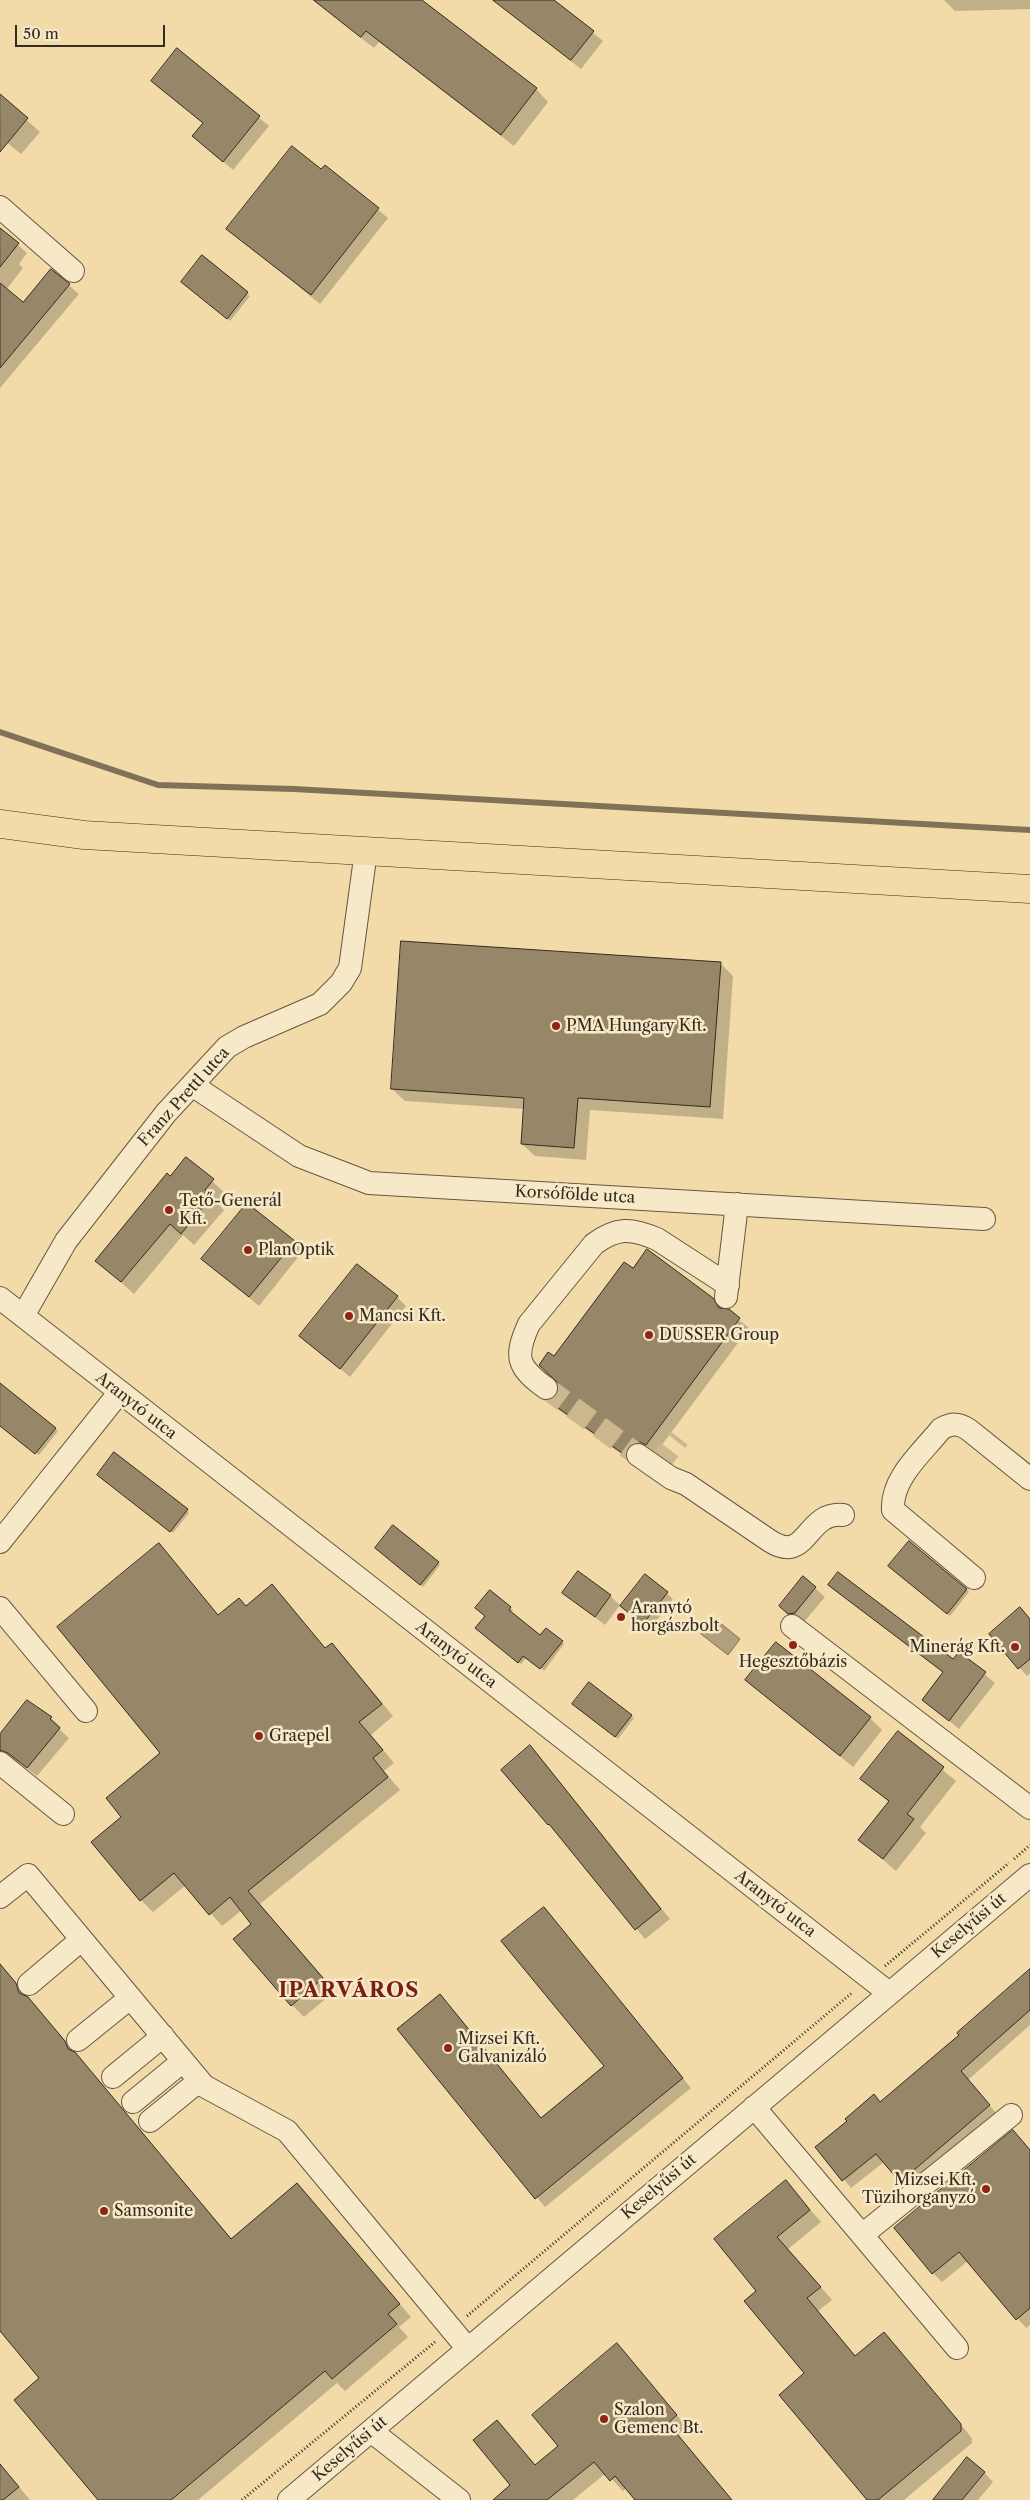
<!DOCTYPE html>
<meta charset="utf-8">
<style>
body{margin:0}
#map{position:relative;width:1030px;height:2500px;overflow:hidden;background:#f2dba9;font-family:"Libre Caslon Text",serif}
canvas{display:block}
.scale{position:absolute;left:15px;top:25px;width:150px;height:22px;box-sizing:border-box;border:2px solid #342c21;border-top:0;padding-left:6px;font-size:15px;line-height:18px;white-space:nowrap;color:#342c21;-webkit-text-stroke:4px #f7e8c7;paint-order:stroke}
</style>
<div id="map">
<canvas width="1030" height="2500"></canvas>
<div class="scale">50 m</div>
</div>
<script>
const ctx = document.querySelector('canvas').getContext('2d');
ctx.lineJoin = 'round';
function paint(path, color) {
  ctx.fillStyle = color;
  ctx.fill(path, 'evenodd');
}
function trace(path, color, width, dash) {
  ctx.strokeStyle = color;
  ctx.lineWidth = width;
  ctx.lineCap = dash ? 'butt' : 'round';
  ctx.setLineDash(dash || []);
  ctx.stroke(path);
}
function label(font, color, halo, rows, align = 'center') {
  ctx.font = font + ' "Libre Caslon Text",serif';
  ctx.lineWidth = 5;
  ctx.setLineDash([]);
  ctx.textBaseline = 'middle';
  ctx.strokeStyle = halo;
  ctx.fillStyle = color;
  for (const [text, x, y, turn = 0] of rows) {
    ctx.save();
    ctx.translate(x, y);
    ctx.rotate((+turn || 0) * Math.PI / 180);
    ctx.textAlign = isNaN(turn) ? turn : align;
    if (halo) ctx.strokeText(text, 0, 0);
    ctx.fillText(text, 0, 0);
    ctx.restore();
  }
}
const water = new Path2D(`
 M714,1618L740,1639L728,1655L701,1634Z`);
paint(water, '#b1a07b');
trace(water, '#7f7257', 1);
paint(new Path2D(`
 M312,0H420L536,89L548,102L514,146L379,42L374,48Z
 M492,0H552L603,41L581,69Z
 M944,0H1030V9L955,11Z
 M177,50L269,126L233,170L193,136L204,124L153,81Z
 M0,96L40,132L21,154L0,137Z
 M325,167L388,218L320,304L228,229Z
 M2,231L27,253L19,264L23,268L6,290L24,304L51,270L79,294L0,388V234Z
 M202,257L250,296L230,321L185,284Z
 M720,963L733,976L723,1119L590,1110L586,1160L535,1156L522,1144L525,1109L405,1101L392,1089Z
 M186,1158L225,1193L217,1203L224,1210L194,1245L183,1235L134,1294L97,1261Z
 M294,1242L303,1251L259,1306L203,1259Z
 M634,1270L712,1299L749,1328L656,1453L650,1451L634,1463L559,1410L550,1401L558,1396L560,1383L554,1358Z
 M397,1297L406,1306L350,1377L301,1336Z
 M0,1395L58,1431L39,1455L0,1425Z
 M101,1477L187,1510L189,1513L173,1533Z
 M910,1543L969,1592L950,1616L893,1569Z
 M159,1545L219,1616L246,1607L272,1586L326,1649L332,1645L344,1657L393,1716L371,1735L394,1763L384,1771L400,1790L260,1904L335,1991L304,2017L292,2005L252,1924L242,1910L222,1926L186,1885L153,1912L141,1900L123,1817L162,1753Z
 M379,1551L438,1563L440,1565L423,1587Z
 M646,1576L673,1599L650,1629L628,1611Z
 M804,1578L825,1597L804,1622L798,1623L780,1606Z
 M830,1585L953,1661L959,1653L995,1683L959,1729L924,1700L944,1673Z
 M563,1593L610,1596L620,1605L605,1625Z
 M510,1608L513,1610L511,1613L540,1637L562,1642L564,1644L544,1671L527,1657L521,1664L479,1631Z
 M1030,1619V1673L1027,1676L990,1634Z
 M747,1680L870,1718L882,1730L853,1767Z
 M576,1707L631,1716L634,1718L618,1739Z
 M41,1709L61,1727L59,1729L69,1738L37,1776L19,1762L0,1759V1736Z
 M898,1733L956,1781L920,1827L926,1833L896,1871L860,1840L889,1802L862,1779Z
 M539,1756L670,1919L645,1939L558,1833L548,1824Z
 M543,1908L691,2088L545,2207L398,2029L449,2005L542,2119L605,2067Z
 M0,1965L232,2239L297,2184L411,2317L399,2327L408,2337L345,2391L337,2383L198,2500H100L41,2378L0,2329Z
 M1030,1971V2025L968,2080L996,2113L908,2189L884,2162L851,2188L817,2147L849,2121L881,2103L961,2035Z
 M1013,2132L1030,2150V2325L1026,2328L968,2261L942,2282L933,2273Z
 M786,2182L821,2222L788,2249L832,2300L818,2311L856,2356L884,2334L972,2438V2443L904,2500H868L806,2373L758,2291Z
 M617,2345L687,2427L678,2435L732,2500H636L626,2488L623,2491L606,2473L573,2500H506L512,2486L497,2422L536,2466L559,2446Z
 M0,2464L30,2500H0Z
 M984,2472L993,2482L978,2500H935Z`), '#0003');
trace(new Path2D(`
 M0,732L158,785L294,789L1030,830`), '#7f7257', 6);
const building = new Path2D(`
 M314,0H422L537,88L501,135L366,31L361,37Z
 M493,0H554L594,31L571,60Z
 M177,48L260,116L223,162L192,136L203,123L151,81Z
 M0,94L28,118L0,152Z
 M292,146L321,169L325,165L379,208L311,295L226,229Z
 M0,228L19,243L0,267Z
 M202,255L248,292L227,319L181,282Z
 M51,269L70,284L0,368V283L23,302Z
 M401,941L721,962L710,1107L578,1098L574,1148L521,1144L524,1098L391,1089Z
 M186,1157L214,1179L205,1190L212,1196L181,1234L170,1224L121,1282L95,1261L167,1173L170,1176Z
 M247,1203L295,1241L249,1297L201,1259Z
 M647,1249L713,1298L719,1308L729,1309L740,1318L646,1445L640,1442L632,1443L627,1448L625,1455L548,1401L557,1396L558,1383L539,1365L548,1352L554,1356L624,1262L633,1268Z
 M357,1264L398,1296L340,1369L299,1336Z
 M0,1383L56,1428L35,1454L0,1426Z
 M114,1452L188,1509L170,1532L97,1475Z
 M393,1525L439,1562L420,1585L375,1548Z
 M909,1541L967,1589L947,1614L888,1566Z
 M159,1543L218,1615L239,1598L246,1606L272,1584L325,1648L332,1643L382,1704L359,1722L383,1750L373,1758L388,1777L248,1891L323,1978L291,2006L233,1939L251,1924L230,1897L209,1915L174,1873L140,1901L91,1842L121,1817L106,1798L160,1753L57,1627Z
 M578,1571L611,1595L595,1617L562,1593Z
 M838,1572L953,1659L959,1652L986,1672L949,1721L922,1700L943,1672L828,1585Z
 M645,1574L668,1592L643,1624L620,1606Z
 M803,1576L816,1587L795,1613L788,1614L779,1606Z
 M490,1590L511,1607L509,1610L540,1635L546,1628L563,1641L540,1669L523,1656L518,1663L475,1628L485,1616L475,1608Z
 M1020,1607L1030,1619V1659L1018,1669L989,1634Z
 M776,1642L871,1717L840,1756L745,1680Z
 M589,1682L632,1715L615,1737L572,1704Z
 M27,1700L52,1717L50,1719L60,1728L27,1768L8,1753L0,1750V1734Z
 M898,1731L944,1767L907,1814L914,1819L883,1859L858,1840L889,1801L860,1779Z
 M530,1745L661,1909L635,1930L549,1824L548,1825L501,1770Z
 M544,1907L683,2078L535,2199L397,2029L440,1994L541,2118L604,2066L501,1941Z
 M0,1964L16,1983L19,1993L28,1997L65,2041L68,2049L75,2052L231,2239L297,2183L400,2304L388,2314L397,2324L332,2379L325,2371L171,2500H98L14,2400L39,2378L0,2331Z
 M1030,1969V2010L961,2071L990,2105L900,2182L876,2154L842,2181L815,2147L847,2121L845,2119L874,2094L880,2102L959,2035L957,2033Z
 M1013,2130L1030,2150V2308L1016,2320L959,2252L932,2274L894,2228Z
 M786,2180L810,2210L777,2237L821,2287L807,2298L855,2356L884,2332L961,2424V2431L878,2500H867L779,2395L804,2373L744,2301L756,2291L714,2239Z
 M617,2343L677,2415L668,2423L732,2500H635L615,2476L610,2481L594,2462L547,2500H493L510,2485L473,2440L497,2420L535,2465L558,2446L532,2415Z
 M967,2457L985,2472L962,2500H933Z
 M0,2464L19,2487L3,2500H0Z`);
paint(building, '#978768');
trace(building, '#342c21', 1);
trace(new Path2D(`
 M546,1388L638,1455
 M656,1467L679,1438`), '#ccb88e', 22, [22, 11]);
const minor = new Path2D(`
 M0,207L73,271
 M192,1085L299,1156L369,1183L984,1219
 M726,1297L737,1204
 M0,1298L889,1993
 M23,1316L66,1241L166,1113L227,1047L244,1037L320,1004L341,983L350,968L366,851
 M546,1388C517,1367 514,1357 529,1324L594,1244C617,1227 631,1228 657,1239L728,1285
 M638,1455L671,1478L686,1484L770,1541C808,1565 805,1511 843,1515
 M0,1542L119,1393
 M974,1578L893,1510C891,1478 922,1453 941,1429C952,1423 959,1423 969,1430L1030,1479
 M0,1608L86,1711
 M792,1626L1030,1808
 M0,1763L63,1814
 M0,1897L28,1875L204,2086L287,2131L468,2349
 M29,1984L81,1940
 M78,2040L130,1998
 M113,2077L163,2036
 M133,2102L183,2061
 M754,2107L862,2235L1011,2115
 M150,2121L199,2081
 M862,2235L957,2348
 M371,2431L459,2500
 M289,2500L1030,1875`);
const major = new Path2D(`
 M0,824L84,835L1030,889`);
trace(minor, '#645843', 24);
trace(major, '#342c21', 29);
trace(new Path2D(`
 M1014,1859L1030,1845
 M885,1966L1009,1863
 M467,2316L853,1992
 M242,2500L435,2342`), '#342c21', 3, [1, 2.5]);
trace(minor, '#f7e8c7', 22);
trace(major, '#f2dba9', 28);
for (const [x, y, r, color] of [
 [556,1026,5,"#8f2418"],
 [169,1210,5,"#8f2418"],
 [248,1250,5,"#8f2418"],
 [349,1316,5,"#8f2418"],
 [649,1335,5,"#8f2418"],
 [621,1617,5,"#8f2418"],
 [793,1645,5,"#8f2418"],
 [1015,1647,5,"#8f2418"],
 [259,1736,5,"#8f2418"],
 [448,2048,5,"#8f2418"],
 [986,2189,5,"#8f2418"],
 [104,2211,5,"#8f2418"],
 [604,2419,5,"#8f2418"]
]) {
  const dot = new Path2D();
  dot.arc(x, y, r, 0, 2 * Math.PI);
  ctx.fillStyle = color;
  ctx.fill(dot);
  trace(dot, '#f7e8c7', 2);
}
label('16px', '#342c21', '#f7e8c7', [
 ["PMA Hungary Kft.",566,1026],
 ["Tető-Generál",179,1201],
 ["Kft.",179,1219],
 ["PlanOptik",258,1250],
 ["Mancsi Kft.",359,1316],
 ["DUSSER Group",659,1335],
 ["Aranytó",631,1608],
 ["horgászbolt",631,1626],
 ["Minerág Kft.",1005,1647,"right"],
 ["Hegesztőbázis",793,1662,"center"],
 ["Graepel",269,1736],
 ["Mizsei Kft.",458,2039],
 ["Galvanizáló",458,2057],
 ["Mizsei Kft.",976,2180,"right"],
 ["Tüzihorganyzó",976,2198,"right"],
 ["Samsonite",114,2211],
 ["Szalon",614,2410],
 ["Gemenc Bt.",614,2428]
], 'left');
label('16px', '#342c21', '#f7e8c7', [
 ["Franz Prettl utca",184,1097,-48],
 ["Korsófölde utca",575,1195,3],
 ["Aranytó utca",136,1406,38],
 ["Aranytó utca",456,1655,38],
 ["Aranytó utca",775,1904,38],
 ["Keselyűsi út",969,1926,-40],
 ["Keselyűsi út",659,2187,-40],
 ["Keselyűsi út",350,2449,-40]
]);
ctx.letterSpacing = '1px';
label('bold 21px', '#7a1f14', '#f7e8c7', [
 ["IPARVÁROS",349,1991]
]);
ctx.letterSpacing = '0px';
</script>
